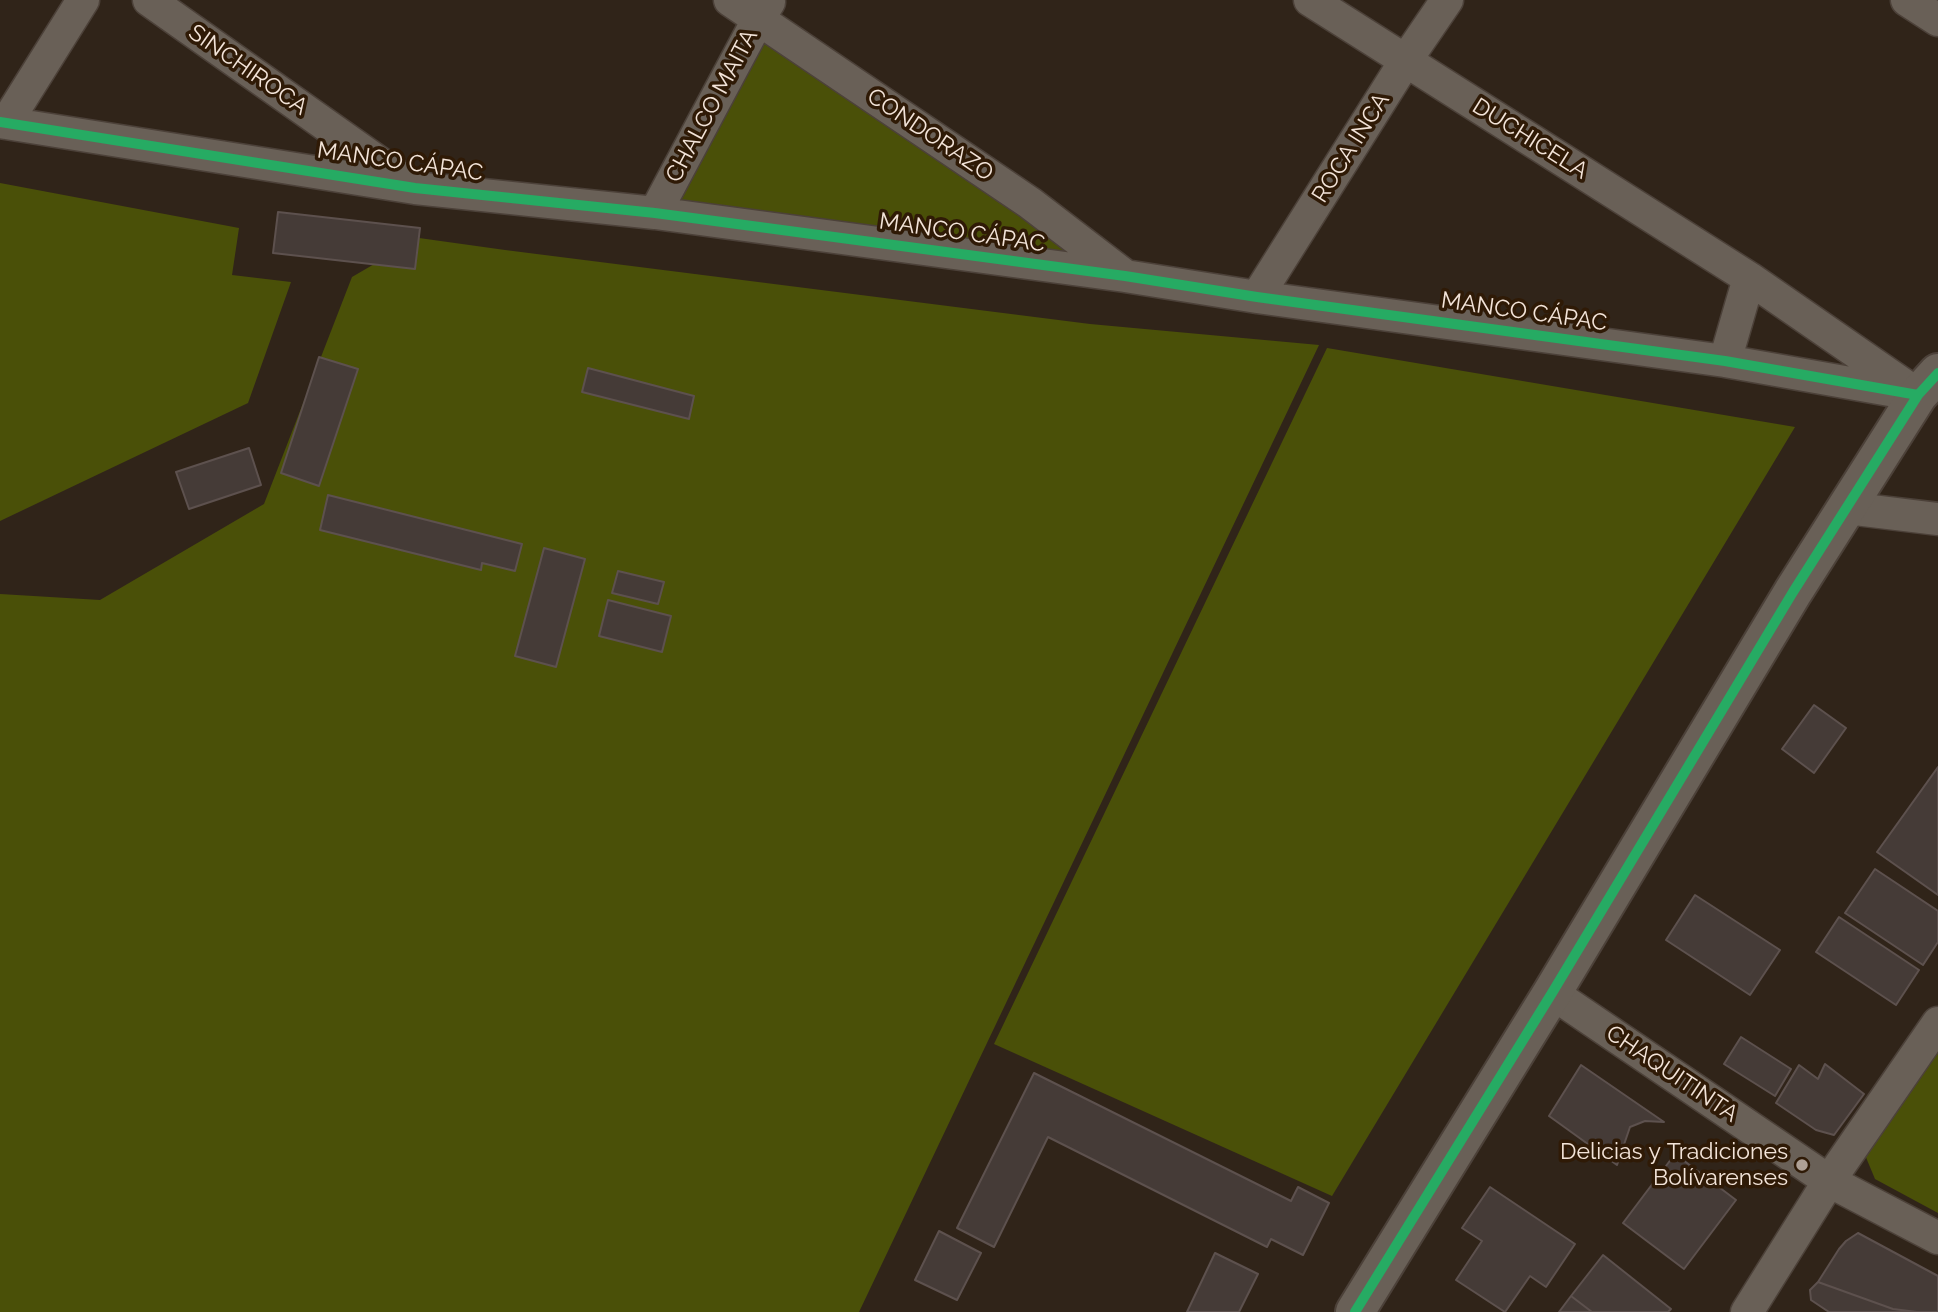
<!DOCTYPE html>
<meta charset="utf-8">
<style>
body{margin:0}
canvas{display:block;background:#302419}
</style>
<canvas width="1938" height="1312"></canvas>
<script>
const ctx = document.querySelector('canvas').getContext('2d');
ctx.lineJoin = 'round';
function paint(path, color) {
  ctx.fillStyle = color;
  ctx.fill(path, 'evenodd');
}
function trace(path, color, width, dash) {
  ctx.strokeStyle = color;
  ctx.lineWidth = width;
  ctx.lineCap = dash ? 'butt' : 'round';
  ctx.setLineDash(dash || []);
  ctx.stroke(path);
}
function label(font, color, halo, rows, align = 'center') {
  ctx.font = font + ' Raleway,sans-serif';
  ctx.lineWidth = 7;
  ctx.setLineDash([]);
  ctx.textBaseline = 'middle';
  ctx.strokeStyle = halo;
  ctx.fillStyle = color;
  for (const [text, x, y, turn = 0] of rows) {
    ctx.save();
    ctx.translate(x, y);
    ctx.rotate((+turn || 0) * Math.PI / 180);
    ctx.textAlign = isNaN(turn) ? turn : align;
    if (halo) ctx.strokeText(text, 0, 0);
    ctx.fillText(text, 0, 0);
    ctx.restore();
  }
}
paint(new Path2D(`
 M764,32L1091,261L669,209Z
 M0,183L239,228L232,275L291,282L248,403L0,521Z
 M419,238L505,250L1090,324L1319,345L859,1312H0V594L100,600L264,504L352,277Z
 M1327,348L1795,427L1332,1196L994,1044Z
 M1938,1047V1213L1875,1179L1865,1155Z`), '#4a5008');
const building = new Path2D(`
 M278,212L420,228L415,269L273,253Z
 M319,357L358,369L319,486L281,473Z
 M588,368L694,396L689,419L582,392Z
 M249,448L261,485L189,509L176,472Z
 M328,495L522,544L515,571L482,563L481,570L320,530Z
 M544,548L585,559L556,667L515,656Z
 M618,571L664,582L658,604L612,593Z
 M608,600L671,616L662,652L599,636Z
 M1814,705L1846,728L1814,773L1782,749Z
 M1938,767V895L1877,852Z
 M1875,869L1938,911V942L1923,965L1845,913Z
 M1695,895L1780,950L1750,995L1666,940Z
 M1839,917L1919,970L1896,1005L1816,952Z
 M1741,1037L1791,1069L1775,1096L1724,1064Z
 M1825,1064L1864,1094L1834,1135L1816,1130L1776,1103L1799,1065L1818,1079Z
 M1581,1065L1664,1122L1645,1121L1630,1127L1617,1165L1549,1116Z
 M1034,1073L1291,1201L1298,1187L1329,1203L1303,1255L1271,1239L1267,1247L1048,1137L994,1247L957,1228Z
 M1675,1154L1736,1200L1684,1269L1623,1223Z
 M1490,1187L1575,1244L1546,1287L1530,1276L1505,1312L1456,1280L1482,1241L1462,1228Z
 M939,1231L981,1253L957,1300L915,1280Z
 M1858,1233L1938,1276V1312H1917L1893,1309L1818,1282L1839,1249L1846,1241Z
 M1215,1253L1258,1274L1239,1312H1187Z
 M1603,1255L1671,1309L1668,1312H1592L1571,1296Z
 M1818,1282L1893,1309L1917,1312H1829L1811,1300L1810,1290Z
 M1571,1296L1592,1312H1559Z`);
paint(building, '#453b37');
trace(building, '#5d514e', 2);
const street = new Path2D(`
 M149,0L408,183
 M730,0L1030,203L1124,275
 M1310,0L1749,278L1911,390
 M1907,0L1938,20
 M0,122L415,188L655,213L1125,276L1257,297L1725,361L1918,395
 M6,123L83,0
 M655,213L759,18L769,2
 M1257,297L1406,60L1447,0
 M1725,361L1749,278
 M1847,508L1938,519
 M1552,993L1829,1181L1938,1238
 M1747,1312L1829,1181L1938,1023`);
const secondary = new Path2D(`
 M1355,1312L1552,993L1793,592L1918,395L1938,373`);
trace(street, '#4c4139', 35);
trace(secondary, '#4c4139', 42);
trace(street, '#696057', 32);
trace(secondary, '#696057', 38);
trace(new Path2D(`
 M0,122L415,188L655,213L1125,276L1257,297L1725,361L1918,395
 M1355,1312L1552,993L1793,592L1918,395L1938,373`), '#26ab63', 10);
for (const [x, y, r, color] of [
 [1802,1165,7,"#afa196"]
]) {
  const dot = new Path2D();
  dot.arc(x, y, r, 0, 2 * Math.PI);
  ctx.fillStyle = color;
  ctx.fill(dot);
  trace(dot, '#2f1a06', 2.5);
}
label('23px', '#f3e4d9', '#2f1a06', [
 ["SINCHIROCA",248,70,35],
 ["CHALCO MAITA",712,106,-62],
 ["CONDORAZO",930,135,34],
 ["DUCHICELA",1530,139,32],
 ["ROCA INCA",1351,148,-58],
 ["MANCO CÁPAC",400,162,8],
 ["MANCO CÁPAC",962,233,8],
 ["MANCO CÁPAC",1524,312,8],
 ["CHAQUITINTA",1672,1074,34]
]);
label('23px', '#f3e4d9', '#2f1a06', [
 ["Delicias y Tradiciones",1788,1152],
 ["Bolívarenses",1788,1178]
], 'right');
</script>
